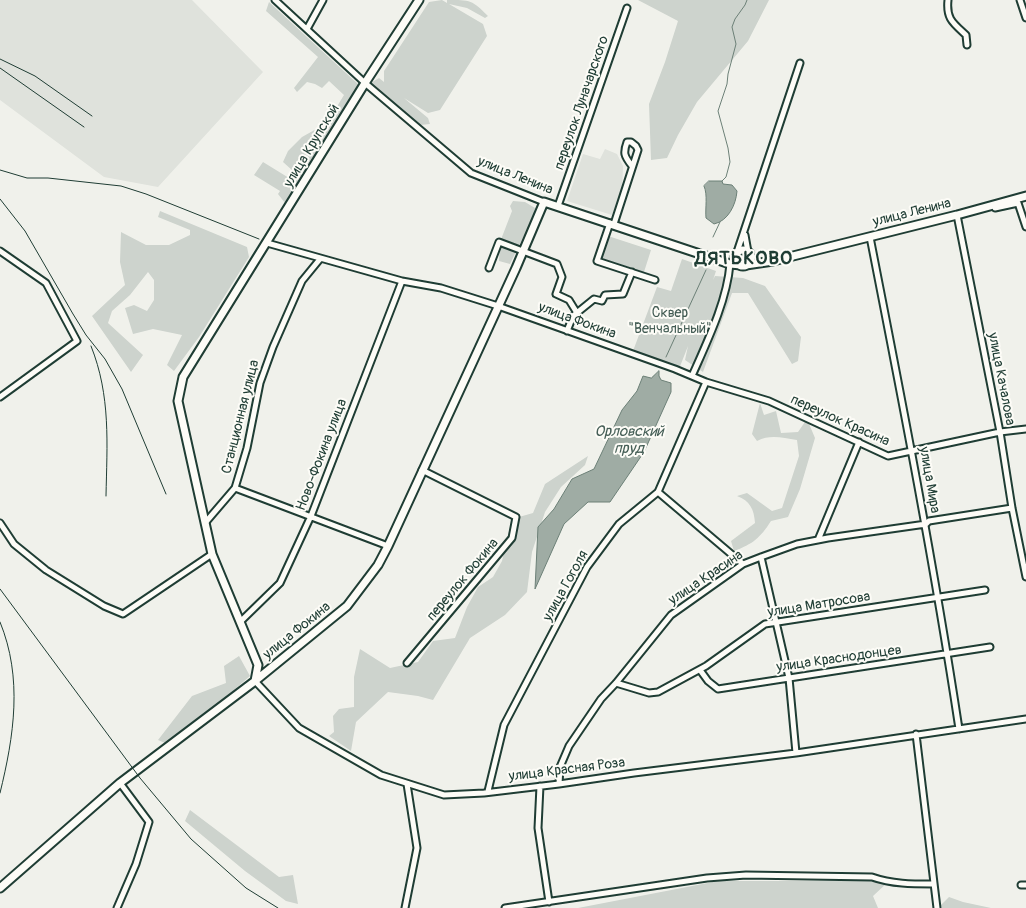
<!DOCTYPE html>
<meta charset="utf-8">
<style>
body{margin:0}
canvas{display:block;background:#f0f1eb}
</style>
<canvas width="1026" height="908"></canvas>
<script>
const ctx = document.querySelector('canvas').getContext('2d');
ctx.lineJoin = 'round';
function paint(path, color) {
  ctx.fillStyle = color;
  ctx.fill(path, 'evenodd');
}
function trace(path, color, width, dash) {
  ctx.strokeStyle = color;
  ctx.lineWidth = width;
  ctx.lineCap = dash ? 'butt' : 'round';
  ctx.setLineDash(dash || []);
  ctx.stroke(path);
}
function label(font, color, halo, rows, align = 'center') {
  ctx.font = font + ' Pangolin,sans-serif';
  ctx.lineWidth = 4;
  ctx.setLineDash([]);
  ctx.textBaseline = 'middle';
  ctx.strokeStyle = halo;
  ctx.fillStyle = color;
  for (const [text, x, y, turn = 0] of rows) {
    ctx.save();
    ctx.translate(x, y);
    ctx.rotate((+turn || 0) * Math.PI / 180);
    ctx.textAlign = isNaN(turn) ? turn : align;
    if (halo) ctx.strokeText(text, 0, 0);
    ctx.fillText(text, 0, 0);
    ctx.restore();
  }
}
paint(new Path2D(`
 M0,0H192L263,72L158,187L104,177L0,100Z
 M605,149L617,154L623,166L622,192L612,215L567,201L583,154L600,159Z`), '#dfe2dc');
paint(new Path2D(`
 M442,0L447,3V0C471,0 472,0 488,16L485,18L467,8L449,4L483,24L487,36L440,110L428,113L404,98L428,118L430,124L420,125L369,84L379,78L384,82V71L429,2Z
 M638,0H769L748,41L697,102L678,135L667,158L651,160L649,104L665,62L678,21Z
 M269,2L359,85L285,203L278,194L280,191L254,175L263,162L289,178L293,171L283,162L288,151L302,137L327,123L344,95L329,81L322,88L315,84L307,82L297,92L294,88L318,57L266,11Z
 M513,201L525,202L535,208L533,217L510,264L499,261L500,242L512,211L510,206Z
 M160,211L247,247L249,257L199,337L174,371L167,365L182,335L153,329L133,334L125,308L134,305L147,311L154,300V280L148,272L130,295L112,311L108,323L143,355L131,372L92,316L125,285L120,262L121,232L146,245H169L190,235V230L158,217Z
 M608,236L651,250L644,272L601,258Z
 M682,259L716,271L713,280L715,276L743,278L765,286L801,337L798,361L792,364L748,293H732L703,372L685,360L688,346L679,369L633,351L657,287L671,291Z
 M760,403L764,415L776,411L781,433L798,432L807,419L815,438L800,489L788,517L771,521C760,538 753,544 734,551L731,541L755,523C754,509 750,501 737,496L747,493L772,511L782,508L799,456L797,440C782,438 771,434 757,441L752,434Z
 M588,456L585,465L561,487L545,512L532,552L527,592L505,615L470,638L433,700L418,696L388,692L356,722L351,751L329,736L334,732L333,716L339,709L354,707V677L360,649L390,668L418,662L433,641L455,638L467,607L478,587L493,577L502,561L512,519L533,513L545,484Z
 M239,656L250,676L227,696L165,743L158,740L192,696L226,683L224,666Z
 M190,810L279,877L293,875L298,904L286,901L245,871L185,821Z
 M718,881H874L887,883L873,896L878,908H578Z
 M949,897L963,902L991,908H942L941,905Z`), '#cdd3cd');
const water = new Path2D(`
 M709,181H722L723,184L732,185L737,191C736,205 728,221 714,224L706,218C705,208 708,195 704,186Z
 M659,371V376L661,380L671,383V392L644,452L610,502H588L564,524L535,589L538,527L554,509L572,479L594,469L622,410L637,391L643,376L651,378Z`);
paint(water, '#9faca4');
trace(water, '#6c8077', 1);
trace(new Path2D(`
 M722,181L726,177L730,162L728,148L718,111L727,84L728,74L736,44L732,27L735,19L745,5L747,0
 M713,237L720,222
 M666,357L706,270`), '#6c8077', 1);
const street = new Path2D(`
 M275,0L365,83L471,173L544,202
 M948,0C946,19 953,23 966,35L967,45
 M1020,0L1026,18
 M307,29L323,0
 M558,206L627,8
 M995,208L1018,203L1026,227
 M957,215L1000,432L1012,508L1026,577
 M610,223L597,261L655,280
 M614,224L638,150L636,146L631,142H627C623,153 624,156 632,166
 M745,235L748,252
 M870,237C902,400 934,564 959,729
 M267,243L402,281L441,288L498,306L675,369L706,382L769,401L888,456L1000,432L1026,429
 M0,251L46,283L77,341L0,397
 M736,255L800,63
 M489,268L499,242L557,264L562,277L556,294L569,300L577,313
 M567,331L573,316L594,299L602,301L605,295L623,294L632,272
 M692,376C707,342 727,301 730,264
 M235,488L388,546
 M658,492L743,564
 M0,523L14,544L46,570L104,606L123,614L212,554
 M205,523L235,488L247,448L260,383L273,347L302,281L320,259
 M818,540L859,442
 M761,557L789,678L796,753
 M240,622L280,583L311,516L402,281
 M407,663L512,538L516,517L422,470
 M700,670L708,681L718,689L990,647
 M255,681L299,728L381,775L444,795L484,793L559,784L634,773L796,753L1026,719
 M616,683L649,693L658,692L706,666L765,624L985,590
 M916,734L937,908
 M559,784L560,767L569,746L601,699L616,683L671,615L743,564L761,557L797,544L828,538L926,524L929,521L1012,508
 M540,786L538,828L549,902
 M488,791L504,725L587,567L619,524L658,492L706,382
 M1021,885H1026
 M117,908L136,864L149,822L120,783
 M405,908L417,848L407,784
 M505,908L707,878L746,875L872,877C892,884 912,884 933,884`);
const secondary = new Path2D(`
 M735 258a8 8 0 1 1 16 0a8 8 0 1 1-16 0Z
 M746,265L773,261L957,215L1026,196
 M255,681L258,665L212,554L178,401L183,377L365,83L419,0
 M0,888L120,783L255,681L347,606L378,565L388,546L516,268L544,202L730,264L741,265`);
trace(street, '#1f3d34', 9);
trace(secondary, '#1f3d34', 11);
trace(street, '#fdfcf7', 5);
trace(secondary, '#fdfcf7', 7);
trace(new Path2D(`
 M0,59L35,76L92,116
 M0,68L84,127
 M0,170L27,178H48L121,186L146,194L259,239
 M0,199L25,231L73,314L86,335L105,359L122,389L166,494
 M91,346C111,396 107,444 106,496
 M0,589L140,778L191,839L246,888L278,908
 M0,622C23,678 14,736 0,793`), '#1f3d34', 1);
label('14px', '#1f3d34', '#fdfcf7', [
 ["переулок Луначарского",582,103,-71],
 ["улица Крупской",312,146,-59],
 ["улица Ленина",515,176,22],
 ["улица Ленина",912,213,-14],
 ["улица Фокина",577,321,20],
 ["улица Качалова",1001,379,79],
 ["Станционная улица",241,417,-76],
 ["переулок Красина",840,421,24],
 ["Ново-Фокина улица",322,455,-69],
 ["улица Мира",929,480,80],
 ["улица Красина",706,578,-34],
 ["переулок Фокина",463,580,-50],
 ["улица Гоголя",566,586,-61],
 ["улица Матросова",819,605,-9],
 ["улица Фокина",297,631,-39],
 ["улица Краснодонцев",839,659,-8],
 ["улица Красная Роза",567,770,-7]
]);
label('14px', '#425b53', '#fdfcf7', [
 ["Сквер",670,313],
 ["\"Венчальный\"",670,329]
]);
label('italic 15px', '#455e56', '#fdfcf7', [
 ["Орловский",629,432],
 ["пруд",629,449]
]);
ctx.letterSpacing = '1px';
label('bold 19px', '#1f3d34', '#fdfcf7', [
 ["ДЯТЬКОВО",744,259]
]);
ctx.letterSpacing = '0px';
</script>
